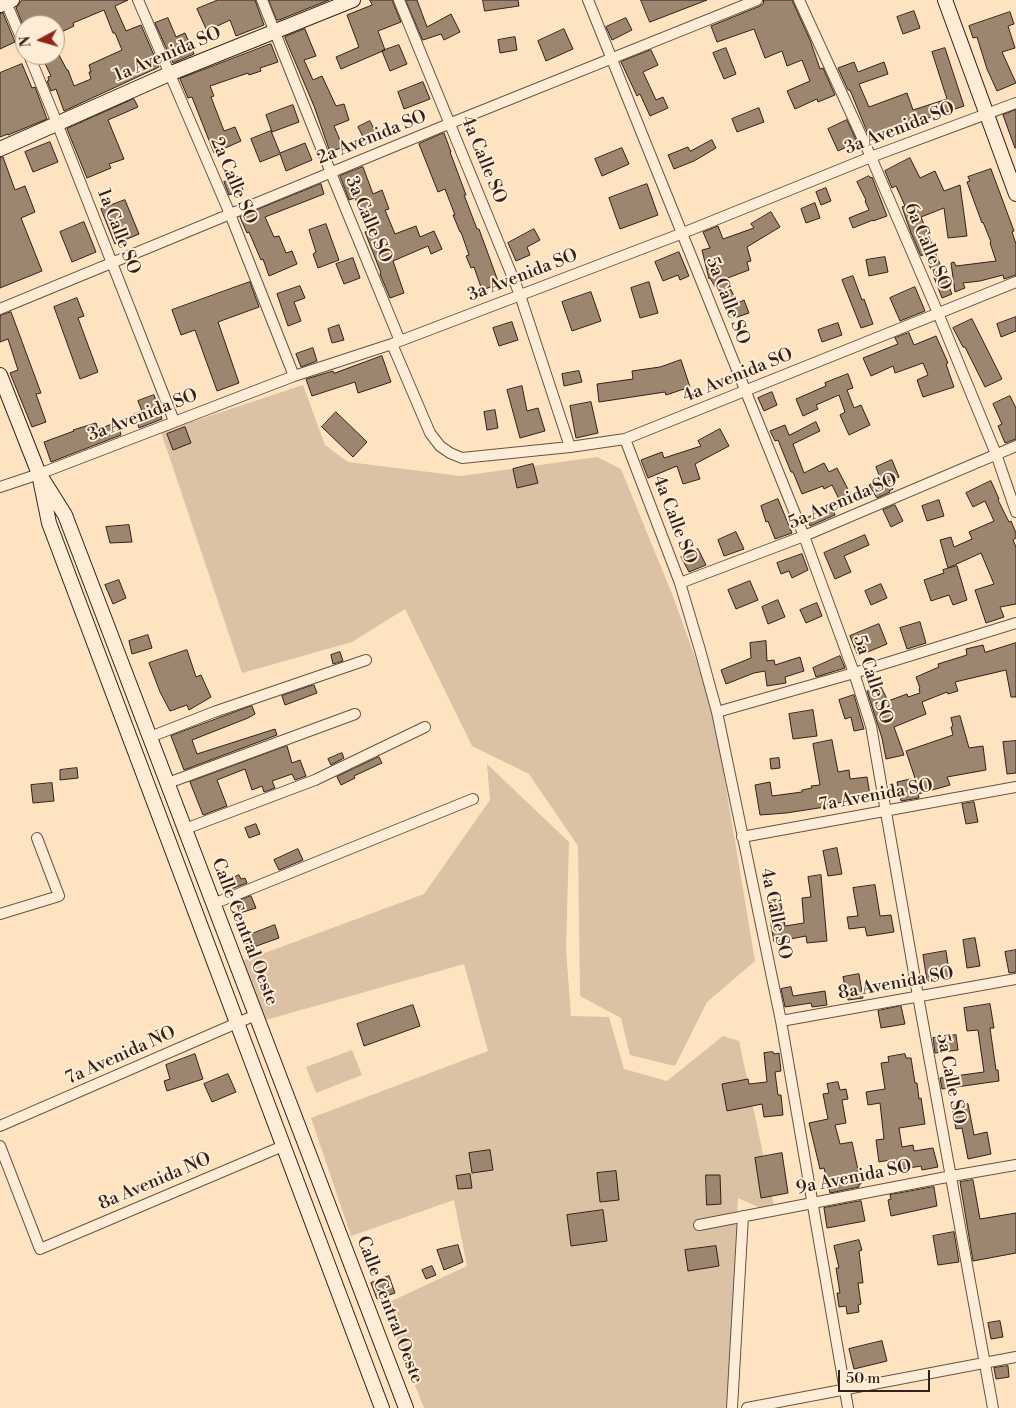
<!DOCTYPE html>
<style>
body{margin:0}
#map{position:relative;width:1016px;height:1408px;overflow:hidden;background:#fde3c0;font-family:"Libre Bodoni",serif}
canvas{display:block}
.north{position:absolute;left:15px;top:15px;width:50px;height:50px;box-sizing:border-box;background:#feedd6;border:1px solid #ad9b8b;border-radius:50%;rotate:264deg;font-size:14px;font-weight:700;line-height:20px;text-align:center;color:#33211a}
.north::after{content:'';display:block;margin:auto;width:18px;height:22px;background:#8f2418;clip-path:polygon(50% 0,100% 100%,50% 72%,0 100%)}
.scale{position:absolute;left:838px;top:1370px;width:92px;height:22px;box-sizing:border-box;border:2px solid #33211a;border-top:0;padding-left:6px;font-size:15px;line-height:18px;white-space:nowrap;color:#33211a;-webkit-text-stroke:4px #feedd6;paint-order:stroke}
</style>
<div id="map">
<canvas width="1016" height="1408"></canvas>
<div class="north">N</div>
<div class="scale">50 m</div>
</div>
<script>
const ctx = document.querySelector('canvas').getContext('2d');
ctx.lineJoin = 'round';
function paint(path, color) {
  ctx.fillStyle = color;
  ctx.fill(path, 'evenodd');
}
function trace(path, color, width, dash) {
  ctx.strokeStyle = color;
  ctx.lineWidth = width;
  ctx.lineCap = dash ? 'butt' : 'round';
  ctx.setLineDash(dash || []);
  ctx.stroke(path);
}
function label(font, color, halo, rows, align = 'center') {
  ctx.font = font + ' "Libre Bodoni",serif';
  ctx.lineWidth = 4;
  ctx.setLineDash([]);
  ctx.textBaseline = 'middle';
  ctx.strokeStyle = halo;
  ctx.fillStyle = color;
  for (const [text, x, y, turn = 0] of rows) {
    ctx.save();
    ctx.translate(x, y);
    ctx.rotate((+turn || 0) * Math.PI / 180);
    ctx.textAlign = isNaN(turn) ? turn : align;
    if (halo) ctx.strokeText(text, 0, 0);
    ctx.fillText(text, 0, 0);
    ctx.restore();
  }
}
paint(new Path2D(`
 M303,385L325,445L348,462L461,476L597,457L621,469L674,599L720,727L714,728L718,740L755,961L707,1002L675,1066L630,1055L621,1018L580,996L578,846L529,774L472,746L405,609L352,642L242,673L161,432Z
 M487,764L569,842L566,949L571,1016L609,1017L624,1069L667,1081L723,1036L739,1041L776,1215L738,1198L728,1408H424L383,1305L467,1266L454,1200L351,1236L311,1118L488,1051L464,964L262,1021L243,961L424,894L490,800Z
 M352,1050L362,1075L316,1093L306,1067Z`), '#dbc2a4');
const building = new Path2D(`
 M24,0H128L115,6L126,31L141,25L159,67L64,111L56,89L51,91L47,81H49L48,77L51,76L41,55H59L67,70H68L74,86L91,79L89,72H91L89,65L122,50L115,33H113L104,10L73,23L74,26L55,35V25H23L16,8L21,1Z
 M218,0H255L264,25L236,36L230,20L207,31L197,9Z
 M269,0H329L279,20H277Z
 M370,0H392L401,22L378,31L385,50L341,69L336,57L359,47L347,15L372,5Z
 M406,0H417L427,27L451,14L460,32L444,40L441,34L423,40Z
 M483,0H518L519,6L485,11Z
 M641,0H707L650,22Z
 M764,0H792L810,40L820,69L823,68L835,95L818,102L817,99L795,109L787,91L810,81L802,60L787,66L782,51L765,58L754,29L717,42L711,26L760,6L763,4Z
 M914,11L920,28L903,34L897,17Z
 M1010,12L1014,24L1008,26L1015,48L1002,52L1016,83L997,91L987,69L977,37L973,38L969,26Z
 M3,13L15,42L0,49V14Z
 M168,18L176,37L185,33L194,54L173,63L155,23Z
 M626,18L632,30L612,40L606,27Z
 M305,29L316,56L304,60L313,80L322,76L336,106L344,104L349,120L334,126L343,147L330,152L314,106L285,38V37Z
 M564,29L573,49L546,61L538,41Z
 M515,37L517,50L500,53L498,40Z
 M271,44L278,62L260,68L261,71L249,75L248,73L210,86L214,96L211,97L224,131L235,127L241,141L214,153L192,97L188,98L180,79Z
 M399,45L407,64L390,71L382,51Z
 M726,48L736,74L724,79L713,53Z
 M945,48L964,106L922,120L870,139L850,90H848L838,68L854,62L858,72L884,62L888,74L859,84L869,107L907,93L913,110L947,99L932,52Z
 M651,50L658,65L643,72L656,100L663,97L668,108L650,116L640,94L637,96L621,62Z
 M22,64L32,88L35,87L47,119L8,135V134L0,137V73Z
 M423,82L430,99L404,109L398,92Z
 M134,99L138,107L108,120L124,159L109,164L111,168L87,178L67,129Z
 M293,105L299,122L272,132L266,115Z
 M759,108L764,122L737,132L732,119Z
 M1016,110V148H1015L1003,115Z
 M847,120L857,142L838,151L828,129Z
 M370,121L378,137L366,143L358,127Z
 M271,131L280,153L305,143L312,160L286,171L280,154L260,162L251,139Z
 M444,133L451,152H450L466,195H464L477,229H479L499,284L482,290L474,267L471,268L466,256L469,255L461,232H460L453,215H455L445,189L438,192L419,144Z
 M712,140L716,148L694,161L674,169L668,155L688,147L690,151Z
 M50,142L58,162L33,172L25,152Z
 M622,148L629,164L602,176L595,159Z
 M3,157L15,190L25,186L35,212L21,218L42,271L0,288V158Z
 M910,158L920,178L935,171L944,191L960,185L967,236L948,238L944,208L921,217L952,294L942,298L925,254L921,256L911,233L902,207L905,206L896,186L892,188L885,171Z
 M363,167L373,194L382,190L389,209L385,210L395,234L416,226L420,237L434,231L442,249L431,254L428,246L393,261L404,293L390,298L380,274L381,273L365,232L369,230L355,198L349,200L340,176Z
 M991,169L1014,231L1012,232L1016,244V275L1004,279L1003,275L980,281L963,283L965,288L955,292L951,263L954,262L956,266L996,261L990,243L991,242L983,222L982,223L967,182L970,181L968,177Z
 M869,176L871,178L872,177L887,216L873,221V220L853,228L849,218L869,210L865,201L866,200L857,182Z
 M238,177L243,190L229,195L224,182Z
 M321,184L324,194L265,217L274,237L279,236L286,253L292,251L297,264L269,276L263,259L261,260L249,232L247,233L240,217Z
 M647,184L658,215L620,229L609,198Z
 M826,188L831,201L821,205L816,192Z
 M125,200L139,234L115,244L101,209Z
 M815,203L820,218L806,223L801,209Z
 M771,212L780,227L747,247L751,261L747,262L749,270L725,279L738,303L744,300L749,313L731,319L725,300L723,301L710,278L709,279L702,250L710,248L703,232L718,226L723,239L754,228L751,224Z
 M84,222L96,252L72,262L60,232Z
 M326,224L339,260L318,268L313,254L316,252L309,230Z
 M534,229L540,240L527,247L530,255L516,261L508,243Z
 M679,252L689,276L680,280L678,275L663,281L655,262Z
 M885,257L888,272L869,276L866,260Z
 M353,258L360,278L344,284L336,264Z
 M853,276L862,300L864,299L873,324L861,328L842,280Z
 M250,282L259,307L218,322L239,383L217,391L195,330L181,335L172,310Z
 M649,282L658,313L640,318L631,288Z
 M300,286L305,298L294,302L301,321L288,326L277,294Z
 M915,287L925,311L900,321L890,298Z
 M591,292L601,321L572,331L562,302Z
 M77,298L84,316L78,318L98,372L80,379L54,307Z
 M11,312L41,393L36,394L46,422L32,427L10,373L18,370L8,339L0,342V316Z
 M1016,317V331L1001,337L997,324Z
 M972,319L1002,379L985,387L965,347H963L953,328Z
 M512,322L518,340L499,346L493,328Z
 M838,323L842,335L822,342L818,330Z
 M339,325L344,340L332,343L328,329Z
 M909,333L914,345L936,336L948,363L946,364L954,387L923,397L917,380L928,375L923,363L895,373L893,366L871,376L863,358L898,344L895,338Z
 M313,348L317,361L301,367L296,354Z
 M382,356L391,382L358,393L355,382L312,396L306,379L333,371L334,373Z
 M681,360L690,387L666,395L665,392L599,402L597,384L633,379L632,371L660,367Z
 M579,371L582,382L564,386L562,374Z
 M848,374L853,388L847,390L854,408L861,405L870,425L849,435L840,415L845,412L839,395L816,405L818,409L803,416L796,399L826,386L825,383Z
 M522,386L527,411L538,408L545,431L520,438L507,390Z
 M772,392L777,405L764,411L758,398Z
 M154,395L162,419L139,428L134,414L142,411L138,401Z
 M1010,396L1016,408V439L1005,443L998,426L1002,424L993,404Z
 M591,402L598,433L576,438L570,406Z
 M495,410L498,428L487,430L484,412Z
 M336,412L367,442L353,457L322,427Z
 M118,422L121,435L51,462L44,442L74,431L73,430L96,423L98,429Z
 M816,422L820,431L793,444L804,473L824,463L829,472L837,468L852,497L841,503L832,485L824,489L823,486L802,494L793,472H791L778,440L775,441L770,431L785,425L789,435Z
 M185,427L191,443L173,450L167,434Z
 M720,429L729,446L695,464L700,479L683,484L677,466L648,478L641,460L662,452L664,458L701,446L698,441Z
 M892,460L899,477L888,481L893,489L889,491L890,492L877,498L869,485L880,478L876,467Z
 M533,464L538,483L517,488L513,469Z
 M991,481L999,499L998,500L1009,522L1011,521L1016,533V538L1013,540L1016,547V604L1000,607L1004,617L986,623L975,590L994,584L981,553L948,568L940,540L951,537L954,547L972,539L969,532L994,521L985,501L973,507L966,493Z
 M778,499L792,533L775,539L768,521L766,522L761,506Z
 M939,500L944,516L927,521L922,506Z
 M895,505L903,521L891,527L883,510Z
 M832,507L835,515L810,526L807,518Z
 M129,525L132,542L110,543L106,527Z
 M736,532L744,549L724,556L718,540Z
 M865,535L869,545L844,556L851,572L835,579L824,553Z
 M698,549L706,565L689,572L681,557Z
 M802,554L808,570L792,578L789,571L781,574L777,563Z
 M957,566L967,600L953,605L949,595L931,601L924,580L944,573L943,570Z
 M119,580L126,598L113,604L105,585Z
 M750,581L758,600L736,609L728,590Z
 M881,584L887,598L871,605L865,591Z
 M778,600L785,617L768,624L762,607Z
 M817,603L822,616L806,623L800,610Z
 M920,622L926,643L907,649L900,628Z
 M879,624L887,644L858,656L850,636Z
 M148,635L152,648L132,654L129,641Z
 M766,641L767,661L774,660L775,665L800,657L804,671L785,677L786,683L767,686L765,671L754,673L726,684L721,670L751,658L750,643Z
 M1016,643V697H1011L1006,670L955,682L958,691L948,694L947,692L922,702L926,714L894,727L904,755L886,759L882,738L867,691L880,685L888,701L907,694L908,697L920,693L919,689L920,688L916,677L939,667L938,664L967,655L966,649L983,645L985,652Z
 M187,650L196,677L201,675L211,697L189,710L187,705L170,711L160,692L149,663Z
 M340,652L343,661L333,664L331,655Z
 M840,656L845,668L816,677L813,668Z
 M314,685L317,693L285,705L282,696Z
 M854,695L864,729L854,731L851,717L845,719L839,700Z
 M252,706L255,714L248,718L192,740L197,754L275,729L277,735L184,770L171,736Z
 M813,710L817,736L793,739L789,714Z
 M960,716L969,748L983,746L986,770L947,777L950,785L918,794L919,798L901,801L897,782L915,778L906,751L953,735L951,727L953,726L951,718Z
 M832,740L838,772L849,770L850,779L867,777L870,795L854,798V800L832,804V806L786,813L760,815L755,785L770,782L772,796L802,792V790L812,788L811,786L820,785L813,744Z
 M1016,741V773L1007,774L1003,742Z
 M287,746L292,763L300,760L306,776L295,780L292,774L272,781L275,788L264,792L262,786L252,790L245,769L217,780L227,806L203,815L190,782Z
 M342,753L344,758L331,765L328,759Z
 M379,757L382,763L354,776L355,778L341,785L337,777Z
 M779,758L780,768L771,769L770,759Z
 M77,768L78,778L60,780V770Z
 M52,783L54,801L33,803L31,785Z
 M974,802L978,822L966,824L962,804Z
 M256,824L260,834L249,838L245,828Z
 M837,848L842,874L828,876L823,851Z
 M298,849L303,860L279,870L274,860Z
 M239,875L241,879L245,878L247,883L231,889L227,881Z
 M821,875L827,941L807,943L806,936L774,942L767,901L780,899L785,926L804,923L802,898L811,897L808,877Z
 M875,885L880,916L891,915L894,932L867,936L865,927L849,929L847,917L858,916L853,888Z
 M251,896L256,908L240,913L236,902Z
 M275,925L279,938L248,949L244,937Z
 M975,938L980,966L967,968L963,940Z
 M1016,950V972L1009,973L1005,952Z
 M946,951L950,977L927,981L923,955Z
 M859,974L863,998L848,1000L843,977Z
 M791,987L793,996L825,991L827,1005L812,1007L811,1003L785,1007L781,989Z
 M990,1004L994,1028H990L996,1070H998L999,1081L942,1089L940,1078L984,1072L978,1030L967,1031L964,1008Z
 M413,1005L420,1026L364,1046L357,1024Z
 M901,1006L905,1024L881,1028L878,1011Z
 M956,1035L958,1050L935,1053L933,1038Z
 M773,1052L774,1054L779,1053L781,1071L775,1072L778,1095H781L783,1115L764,1117L762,1104L727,1111L722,1084L748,1079L749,1084L767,1082L764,1053Z
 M195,1054L203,1079L167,1091L164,1081L170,1079L166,1065Z
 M905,1054L906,1058H911L915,1083H917L919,1099L921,1098L925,1124L899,1128L902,1147L913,1145L914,1151L933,1148L938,1167L922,1170L921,1166L897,1170L895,1159L879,1162L876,1140L884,1139L880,1103L868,1105L866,1092L885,1089L881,1063L889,1062L888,1057Z
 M228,1074L236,1092L212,1102L204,1084Z
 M838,1082L840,1090L846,1089L848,1099L842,1100L846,1123L835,1125L840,1144L852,1142L861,1184H859V1187L830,1193L824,1168L820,1169L809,1123L828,1119L823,1094L829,1093L827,1084Z
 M968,1104L974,1135L987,1132L991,1154L968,1159L962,1128L956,1129L952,1107Z
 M490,1150L493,1170L472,1173L469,1153Z
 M782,1153L788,1193L761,1198L755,1158Z
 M616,1171L619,1200L600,1202L597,1173Z
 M470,1174L472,1188L458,1189L456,1176Z
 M706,1175H720L721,1204L707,1205Z
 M973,1180L980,1219L1016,1213V1253L973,1261L960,1182Z
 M934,1187L937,1206L891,1216L888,1200L891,1199L890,1195Z
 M861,1201L865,1221L827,1228L824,1208Z
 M603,1210L607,1241L571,1246L567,1215Z
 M954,1232L959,1262L938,1265L933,1236Z
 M859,1240L862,1250L859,1251L863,1283H858L861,1304L858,1305L859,1312L847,1314L846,1306L839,1307L837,1293H840L836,1268H839L834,1246Z
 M458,1245L463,1262L444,1270L437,1250Z
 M716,1246L719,1266L688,1271L685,1250Z
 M432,1266L436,1275L426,1279L422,1270Z
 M389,1276L395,1293L377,1299L371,1283Z
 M1000,1321L1003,1337L991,1339L988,1323Z
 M882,1341L887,1361L854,1369L849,1349Z
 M1008,1366L1009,1377L996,1379L994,1368Z`);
paint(building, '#9c8670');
trace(building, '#33211a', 1);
const street = new Path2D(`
 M5,0L25,47
 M138,0L230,214L294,376
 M262,0L331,173L400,341
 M399,0L520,295L570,447
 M588,0L804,536L854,673L871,726L918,996L993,1408
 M799,0L871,157L938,313L996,454L1016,512
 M29,55L57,123L174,421
 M0,309L451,123L757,0
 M392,344L430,433L440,446L450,453L462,458L570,447L625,439L1016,282
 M625,439L680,583L700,650L717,712L781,1021L848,1408
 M0,487L39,474L294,376L392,344L683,233L871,157L1016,103
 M680,583L804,536L1016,446
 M717,712L854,673L1016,623
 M150,737L214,712L366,660
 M168,783L355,714
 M185,829L315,780L425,727
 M742,837L1016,787
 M213,904L473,799
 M0,914L59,896L37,838
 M781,1021L1016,979
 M0,1126L237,1023L256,1015
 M0,1146L40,1249L283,1146
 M699,1225L952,1176L1016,1165
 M732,1408L743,1216
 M747,1408L1016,1357`);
const secondary = new Path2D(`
 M945,0L1016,194
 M0,5L12,0
 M0,149L169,74L353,0
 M0,375L39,474L49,523L382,1408
 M43,480L65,515L406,1408`);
trace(street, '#665244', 12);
trace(secondary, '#33211a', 16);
trace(street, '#feedd6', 10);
trace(secondary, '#feedd6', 14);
label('18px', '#33211a', '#feedd6', [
 ["1a Avenida SO",168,55,-23],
 ["3a Avenida SO",900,129,-21],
 ["2a Avenida SO",372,138,-22],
 ["4a Calle SO",483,160,68],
 ["2a Calle SO",233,181,67],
 ["3a Calle SO",368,220,67],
 ["1a Calle SO",118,232,69],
 ["6a Calle SO",927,247,67],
 ["3a Avenida SO",523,276,-21],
 ["5a Calle SO",727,301,69],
 ["4a Avenida SO",738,376,-22],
 ["3a Avenida SO",143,416,-21],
 ["5a Avenida SO",843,502,-23],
 ["4a Calle SO",674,520,69],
 ["5a Calle SO",872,680,72],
 ["7a Avenida SO",876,796,-10],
 ["4a Calle SO",775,914,78],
 ["Calle Central Oeste",244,932,69],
 ["8a Avenida SO",896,984,-10],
 ["7a Avenida NO",121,1056,-24],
 ["5a Calle SO",950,1079,79],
 ["9a Avenida SO",854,1178,-11],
 ["8a Avenida NO",155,1182,-23],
 ["Calle Central Oeste",389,1310,69]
]);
</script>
